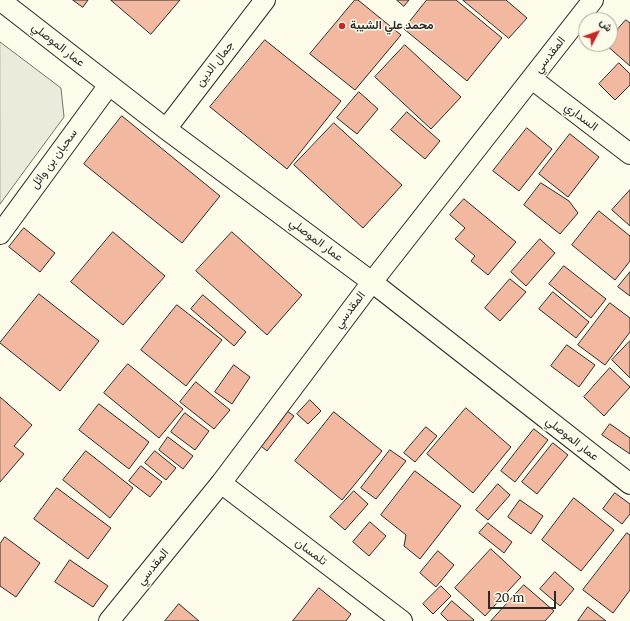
<!DOCTYPE html>
<meta charset="utf-8">
<style>
body{margin:0}
#map{position:relative;width:630px;height:621px;overflow:hidden;background:#fdfbea;font-family:Merriweather,Vazirmatn,serif}
canvas{display:block}
.north{position:absolute;left:578px;top:12px;width:40px;height:40px;box-sizing:border-box;background:#fdfbea;border:1px solid #a9a89e;border-radius:50%;rotate:49deg;font-size:11px;font-weight:700;line-height:16px;text-align:center;color:#2b2b2b}
.north::after{content:'';display:block;margin:auto;width:14px;height:18px;background:#c62828;clip-path:polygon(50% 0,100% 100%,50% 72%,0 100%)}
.scale{position:absolute;left:488px;top:591px;width:68px;height:18px;box-sizing:border-box;border:2px solid #2b2b2b;border-top:0;padding-left:5px;font-size:12px;line-height:14px;white-space:nowrap;color:#2b2b2b;-webkit-text-stroke:3px #fdfbea;paint-order:stroke}
</style>
<div id="map">
<canvas width="630" height="621"></canvas>
<div class="north">ش</div>
<div class="scale">20 m</div>
</div>
<script>
const ctx = document.querySelector('canvas').getContext('2d');
ctx.lineJoin = 'round';
function paint(path, color) {
  ctx.fillStyle = color;
  ctx.fill(path, 'evenodd');
}
function trace(path, color, width, dash) {
  ctx.strokeStyle = color;
  ctx.lineWidth = width;
  ctx.lineCap = dash ? 'butt' : 'round';
  ctx.setLineDash(dash || []);
  ctx.stroke(path);
}
function label(font, color, halo, rows, align = 'center') {
  ctx.font = font + ' Merriweather,Vazirmatn,serif';
  ctx.lineWidth = 3;
  ctx.setLineDash([]);
  ctx.textBaseline = 'middle';
  ctx.strokeStyle = halo;
  ctx.fillStyle = color;
  for (const [text, x, y, turn = 0] of rows) {
    ctx.save();
    ctx.translate(x, y);
    ctx.rotate((+turn || 0) * Math.PI / 180);
    ctx.textAlign = isNaN(turn) ? turn : align;
    if (halo) ctx.strokeText(text, 0, 0);
    ctx.fillText(text, 0, 0);
    ctx.restore();
  }
}
const green = new Path2D(`
 M0,42L61,88L64,117L0,204Z`);
paint(green, '#ecebdb');
trace(green, '#74746e', 1);
const building = new Path2D(`
 M73,0H88L83,7Z
 M111,0H180L151,34Z
 M355,0H358L401,35L355,90L310,54Z
 M397,0H409L404,6Z
 M427,0H456L502,38L467,81L404,29Z
 M463,0H506L527,18L509,38Z
 M626,20L630,23V66L605,44H610V38Z
 M265,40L341,101L287,169L210,107Z
 M405,45L461,97L431,129L375,77Z
 M619,63L630,74V85L615,100L599,84Z
 M359,92L378,109L357,134L337,118Z
 M407,112L440,141L425,159L391,130Z
 M122,116L220,196L182,243L84,164Z
 M334,123L402,185L363,228L294,165Z
 M527,128L552,149L519,191L493,171Z
 M570,134L599,157L568,197L539,174Z
 M541,183L569,201L578,213L560,234L524,205Z
 M630,190V226L612,210Z
 M464,199L516,242L488,275L471,261L475,256L455,239L465,228L450,215Z
 M599,211L630,236V261L615,280L572,245Z
 M24,228L55,253L40,272L9,247Z
 M113,232L165,276L123,325L71,282Z
 M232,232L302,295L267,335L196,271Z
 M540,239L555,253L526,286L511,272Z
 M564,266L606,299L591,318L549,284Z
 M630,272V296L618,287Z
 M510,279L526,292L500,321L485,308Z
 M553,292L589,322L576,338L539,309Z
 M39,294L99,341L60,391L0,343Z
 M203,295L246,332L234,346L191,309Z
 M610,303L630,318V332L605,365L578,345Z
 M177,305L222,340L186,386L141,350Z
 M630,341V378L612,360Z
 M567,345L595,365L579,387L551,366Z
 M128,364L183,409L159,438L104,393Z
 M234,365L250,377L232,404L215,392Z
 M610,368L630,387L604,416L584,397Z
 M196,382L230,410L214,429L180,402Z
 M0,397L32,425L14,446L24,454L0,482Z
 M310,400L321,411L308,424L297,414Z
 M99,404L149,442L129,469L79,430Z
 M283,408L294,416L267,451L256,442Z
 M466,408L511,447L473,493L427,454Z
 M334,412L382,451L342,500L295,461Z
 M185,413L209,431L195,450L171,432Z
 M610,424L630,438V454L602,435Z
 M426,427L437,436L415,462L404,453Z
 M534,429L548,440L515,482L501,471Z
 M168,437L193,456L183,469L159,450Z
 M553,443L568,455L537,494L522,482Z
 M390,450L406,461L376,499L361,488Z
 M86,451L133,488L110,518L63,480Z
 M155,451L176,468L166,480L145,463Z
 M141,466L162,482L150,497L129,481Z
 M415,471L461,506L420,559L404,546L406,535L381,515Z
 M498,484L510,495L488,520L476,510Z
 M57,488L111,528L88,559L34,519Z
 M354,491L368,504L345,530L330,517Z
 M615,493L630,504V514L622,524L603,509Z
 M574,498L614,530L581,571L542,540Z
 M520,500L543,516L531,534L508,517Z
 M370,522L386,536L369,556L353,542Z
 M488,523L512,542L504,553L479,533Z
 M627,533L630,535V590L613,613L583,590Z
 M5,537L40,563L16,597L0,586V544Z
 M491,549L521,577L485,616L455,588Z
 M438,551L454,565L436,587L420,573Z
 M70,560L108,586L93,607L55,582Z
 M555,572L574,589L560,606L540,589Z
 M524,585L554,611L545,621H491Z
 M441,586L451,596L433,614L423,604Z
 M319,588L351,614L346,621H293Z
 M452,601L474,620L473,621H448L441,614Z
 M179,604L199,621H165Z
 M588,607L606,621H578Z`);
paint(building, '#f2b8a0');
trace(building, '#2b2b2b', 1);
const minor = new Path2D(`
 M0,0L166,129L372,282L630,484
 M532,79L630,154
 M166,129L265,0
 M0,234L109,85
 M221,483L402,621
 M109,621L221,483L372,282L593,0`);
trace(minor, '#2b2b2b', 22);
trace(minor, '#fdfbea', 20);
for (const [x, y, r, color] of [
 [342,26,4,"#c62828"]
]) {
  const dot = new Path2D();
  dot.arc(x, y, r, 0, 2 * Math.PI);
  ctx.fillStyle = color;
  ctx.fill(dot);
  trace(dot, '#fdfbea', 1.5);
}
label('bold 12px', '#2b2b2b', '#fdfbea', [
 ["محمد علي الشيبة",350,26]
], 'left');
label('12px', '#2b2b2b', '#fdfbea', [
 ["عمار الموصلي",58,45,38],
 ["المقدسي",550,55,-52],
 ["جمال الدين",215,64,-52],
 ["السداري",581,117,37],
 ["سحبان بن وائل",54,159,-54],
 ["عمار الموصلي",316,240,37],
 ["المقدسي",350,310,-53],
 ["عمار الموصلي",572,439,38],
 ["تلمسان",311,552,37],
 ["المقدسي",153,567,-51]
]);
</script>
